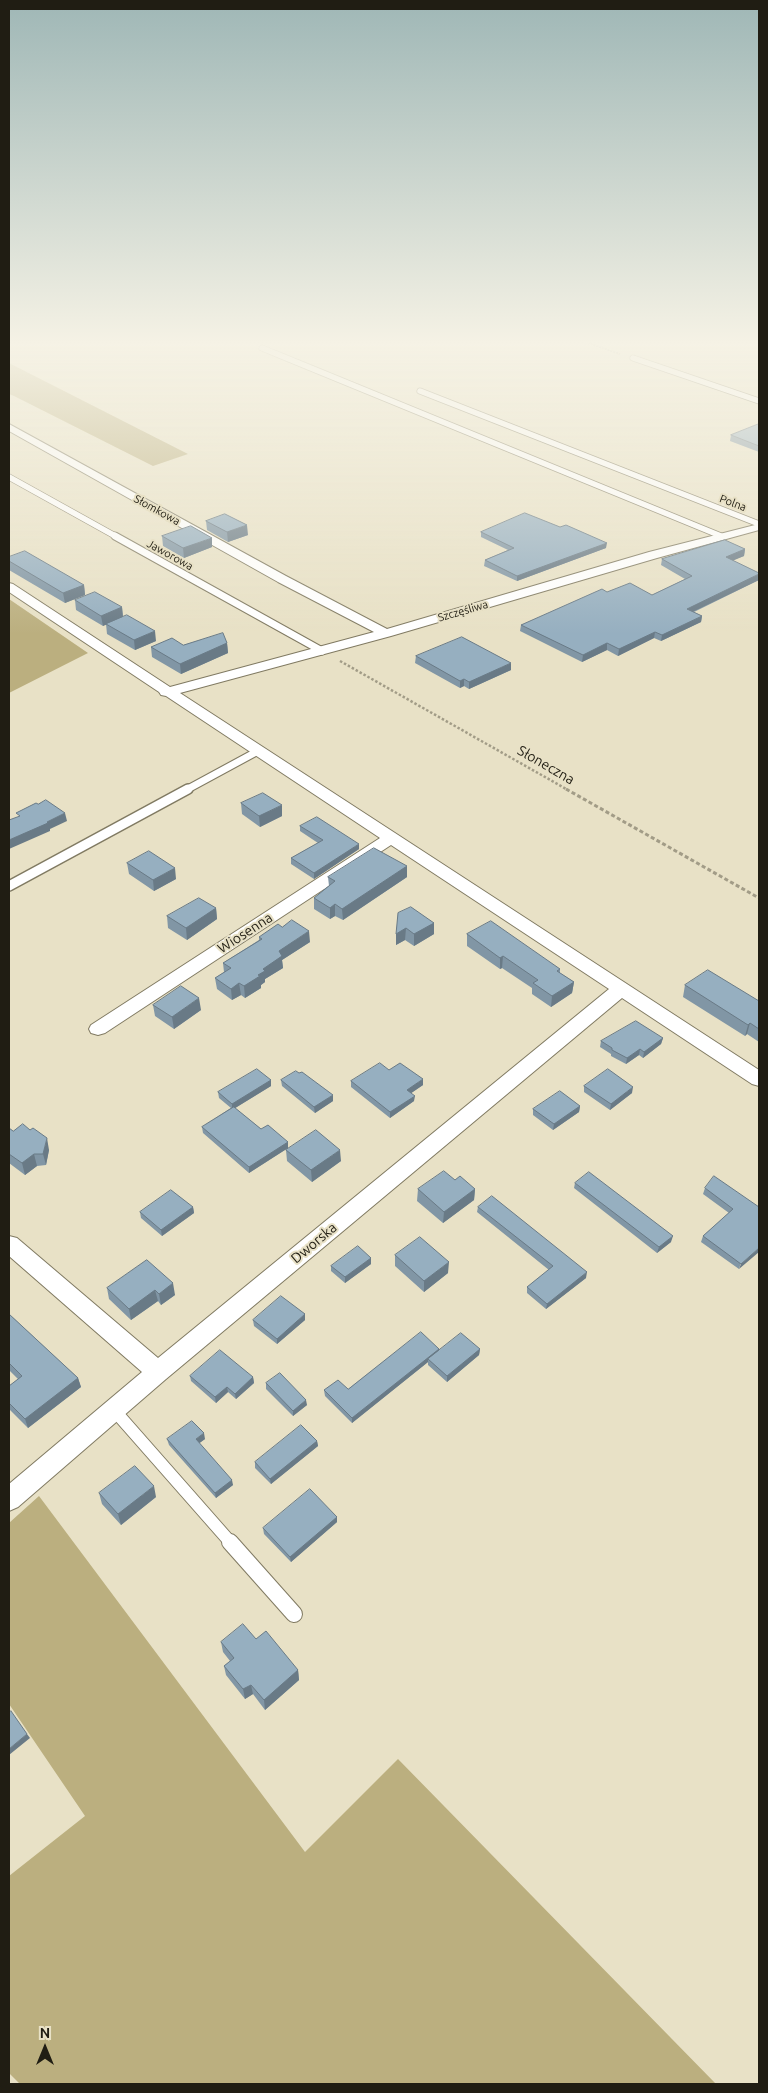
<!DOCTYPE html>
<meta charset="utf-8">
<style>
body{margin:0}
#map{position:relative;width:768px;height:2093px;overflow:hidden;background:#e8e1c6;font-family:Ubuntu,sans-serif}
canvas{display:block}
.frame{position:absolute;inset:0;border:10px solid #201d13;pointer-events:none}
.north{position:absolute;left:20px;top:2023px;width:50px;height:50px;-webkit-text-stroke:4px #e8e1c6;paint-order:stroke;rotate:0deg;font-size:14px;font-weight:700;line-height:20px;text-align:center;color:#201d13}
.north::after{content:'';display:block;margin:auto;width:18px;height:22px;background:#201d13;clip-path:polygon(50% 0,100% 100%,50% 72%,0 100%)}
</style>
<div id="map">
<canvas width="768" height="2093"></canvas>
<div class="frame"></div>
<div class="north">N</div>
</div>
<script>
const ctx = document.querySelector('canvas').getContext('2d');
ctx.lineJoin = 'round';
function paint(path, color) {
  ctx.fillStyle = color;
  ctx.fill(path, 'evenodd');
}
function trace(path, color, width, dash) {
  ctx.strokeStyle = color;
  ctx.lineWidth = width;
  ctx.lineCap = dash ? 'butt' : 'round';
  ctx.setLineDash(dash || []);
  ctx.stroke(path);
}
function label(font, color, halo, rows, align = 'center') {
  ctx.font = font + ' Ubuntu,sans-serif';
  ctx.lineWidth = 4;
  ctx.setLineDash([]);
  ctx.textBaseline = 'middle';
  ctx.strokeStyle = halo;
  ctx.fillStyle = color;
  for (const [text, x, y, turn = 0] of rows) {
    ctx.save();
    ctx.translate(x, y);
    ctx.rotate((+turn || 0) * Math.PI / 180);
    ctx.textAlign = isNaN(turn) ? turn : align;
    if (halo) ctx.strokeText(text, 0, 0);
    ctx.fillText(text, 0, 0);
    ctx.restore();
  }
}
paint(new Path2D(`
 M9,363L188,454L153,466L14,396L9,394Z
 M9,599L88,653L9,693Z
 M39,1496L305,1852L398,1759L716,2084H20L9,2073V1876L85,1816L9,1704V1523Z`), '#bbaf7f');
const laneFar4 = new Path2D(`
 M262,348L721,536
 M633,358L759,401
 M420,391L759,524
 M9,477L117,537`);
const laneFar3 = new Path2D(`
 M115,536L322,651
 M186,790L258,751`);
const laneFar2 = new Path2D(`
 M9,886L188,789`);
const laneFar1 = new Path2D(`
 M114,1410L231,1543`);
const lane = new Path2D(`
 M230,1542L294,1614`);
const street = new Path2D(`
 M9,424L286,576L387,629L649,552L759,524V530L657,558L391,636L180,693L759,1070V1086L752,1084L622,998L166,1379L18,1507L9,1511V1484L142,1372L9,1256V1236L17,1238L158,1358L609,989L391,845L105,1033L98,1035L91,1033L89,1029L91,1025L380,838L166,696L161,695L159,692L9,592V583L13,584L170,687L374,632L278,582L9,431Z`);
trace(laneFar4, '#807a62', 7);
trace(laneFar3, '#807a62', 9);
trace(laneFar2, '#807a62', 12);
trace(laneFar1, '#807a62', 14);
trace(lane, '#807a62', 18);
trace(street, '#807a62', 2);
trace(new Path2D(`
 M582,341L620,354`), '#a29c87', 2, [2, 1]);
trace(new Path2D(`
 M340,661L568,790`), '#a29c87', 2.5, [2.5, 2]);
trace(new Path2D(`
 M566,789L759,898`), '#a29c87', 3, [4, 2.5]);
trace(laneFar4, '#fff', 5.5);
trace(laneFar3, '#fff', 7);
trace(laneFar2, '#fff', 9);
trace(laneFar1, '#fff', 12);
trace(lane, '#fff', 16);
paint(street, '#fff');
paint(new Path2D(`
 M759,424V452L730,441L731,435Z
 M206,521L248,535L228,542L207,530Z
 M560,527L606,548L517,581L484,566L485,560L508,550L481,537V532Z
 M162,536L212,547L184,558L163,546Z
 M745,549L744,556L733,560L759,580L694,612L702,616L701,622L661,641L654,638L618,656L607,650L582,662L520,631L521,625L607,592L652,595L685,579L661,565L662,559Z
 M9,557L84,585L85,595L65,603L9,570Z
 M75,600L122,607L123,617L156,641L135,650L107,634L106,624L103,626L76,610Z
 M227,643L228,653L181,674L152,657L151,647Z
 M416,656L511,670L469,689L464,686L460,688L415,663Z
 M241,803L282,816L260,827L242,814Z
 M300,826L359,849L314,879L291,864V858L318,843L300,831Z
 M127,863L176,879L154,891L129,874Z
 M407,866V877L343,920L335,916L330,919L314,909V898L329,886L328,877Z
 M216,908L217,919L187,940L168,928L167,916Z
 M398,913L434,923V934L414,946L405,940L396,945Z
 M467,934L560,969V973L574,982L572,993L551,1007L532,994V988L502,968L500,969L467,946Z
 M259,937L310,942L282,960L283,968L265,979V982L261,985V988L245,998L241,995L232,1000L217,989L215,978L224,972L223,963L259,940Z
 M685,985L759,1001V1042L747,1034L745,1036L683,997Z
 M153,1005L201,1010L174,1029L155,1016Z
 M663,1038L661,1044L643,1058L639,1055L626,1064L611,1056V1054L600,1047L601,1041Z
 M389,1070L423,1085L411,1093L414,1101L390,1118L351,1087V1081Z
 M271,1080V1086L235,1108L261,1129L288,1142V1148L249,1173L203,1133L202,1127L231,1108L219,1098L218,1092Z
 M281,1080L333,1101L315,1113L282,1086Z
 M584,1086L632,1093L610,1110L584,1092Z
 M580,1106L579,1112L553,1130L533,1115V1109Z
 M9,1128L13,1131L49,1150L46,1165L37,1166L25,1175L9,1163Z
 M286,1150L341,1161L312,1182L287,1161Z
 M455,1180L475,1189L474,1200L443,1223L417,1201L418,1189Z
 M575,1183L671,1242L657,1253L574,1188Z
 M705,1188L759,1207L739,1269L701,1242L703,1236L729,1213L703,1194Z
 M193,1207L194,1213L162,1236L141,1218L140,1212Z
 M478,1207L586,1278L546,1309L527,1293V1287L549,1270L477,1212Z
 M395,1255L448,1273L424,1292L395,1266Z
 M371,1258V1264L345,1283L331,1271V1266Z
 M147,1260L175,1295L161,1305L158,1301L131,1320L109,1299L107,1288Z
 M9,1314L78,1378L81,1387L28,1428L9,1409V1386L18,1379L9,1370Z
 M253,1320H305L277,1344L254,1326Z
 M439,1349V1351L480,1349L479,1355L447,1382L428,1365V1362L352,1423L325,1396L324,1390L348,1389Z
 M190,1376L253,1377L254,1383L236,1399L228,1392L216,1403L191,1381Z
 M266,1383L307,1405L293,1416L266,1389Z
 M167,1439H205L199,1443L233,1485L216,1498L169,1445Z
 M317,1441L318,1446L271,1484L255,1468V1462Z
 M99,1493L156,1497L121,1525L102,1504Z
 M337,1517V1522L291,1562L264,1534L263,1528Z
 M256,1639L298,1670L299,1680L265,1710L253,1694L245,1699L226,1675L224,1666L230,1661L223,1652L221,1642Z`), '#8196a5');
paint(new Path2D(`
 M247,525L248,535L228,542L227,532Z
 M212,538V547L184,558L183,548Z
 M607,543L606,548L517,581V576Z
 M745,549L744,556L725,564L726,557Z
 M759,574V580L686,615L687,609Z
 M84,585L85,595L65,603L63,593Z
 M122,607L123,618L103,626L101,616Z
 M702,616L701,622L661,641L662,635Z
 M155,631L156,641L135,650L134,640Z
 M655,632L654,638L618,656L619,649Z
 M227,643L228,653L181,674L180,664Z
 M607,643V650L582,662L583,655Z
 M511,663V670L469,689V682Z
 M464,679V686L460,688V681Z
 M282,805V816L260,827L259,816Z
 M65,813L67,821L50,829V831L9,849V840Z
 M359,844V849L314,879V873Z
 M407,866V877L343,920L342,909Z
 M175,868L176,879L154,891L153,880Z
 M335,904V916L330,919V908Z
 M216,908L217,919L187,940L186,928Z
 M434,923V934L414,946V934Z
 M406,928L405,940L396,945V934Z
 M309,931L310,942L282,960L283,968L265,979V982L261,985V988L245,998L244,986L258,975L279,951Z
 M503,956L502,968L500,969V958Z
 M574,982L572,993L551,1007L552,996Z
 M239,983L241,995L232,1000L231,989Z
 M199,998L201,1010L174,1029L172,1017Z
 M750,1023L747,1034L745,1036L748,1025Z
 M663,1038L661,1044L643,1058L644,1052Z
 M640,1049L639,1055L626,1064L627,1058Z
 M423,1079V1085L407,1096V1090Z
 M271,1080V1086L232,1110V1104Z
 M633,1087L632,1093L610,1110L611,1104Z
 M333,1095V1101L315,1113L314,1107Z
 M415,1096L414,1101L390,1118V1112Z
 M580,1106L579,1112L553,1130L554,1124Z
 M47,1138L49,1150L46,1165L43,1154Z
 M288,1142V1148L249,1173V1167Z
 M340,1150L341,1161L312,1182L311,1170Z
 M34,1154L37,1166L25,1175L22,1163Z
 M475,1189L474,1200L443,1223L444,1212Z
 M193,1207L194,1213L162,1236L161,1230Z
 M673,1236L671,1242L657,1253L659,1247Z
 M759,1248V1252L739,1269L741,1264Z
 M371,1258V1264L345,1283V1277Z
 M449,1262L448,1273L424,1292V1281Z
 M587,1272L586,1278L546,1309L547,1304Z
 M173,1283L175,1295L161,1305L159,1294Z
 M155,1290L158,1301L131,1320L129,1309Z
 M305,1314V1320L277,1344V1339Z
 M439,1349V1354L428,1359V1362L352,1423V1418Z
 M480,1349L479,1355L447,1382V1376Z
 M253,1377L254,1383L236,1399L235,1394Z
 M78,1378L81,1387L28,1428L25,1419Z
 M227,1387L228,1392L216,1403L215,1397Z
 M306,1400L307,1405L293,1416V1411Z
 M204,1433L205,1439L197,1445L196,1439Z
 M317,1441L318,1446L271,1484L270,1479Z
 M232,1480L233,1485L216,1498L215,1493Z
 M154,1486L156,1497L121,1525L118,1514Z
 M337,1517V1522L291,1562L290,1557Z
 M298,1670L299,1680L265,1710L264,1700Z
 M251,1685L253,1694L245,1699L243,1689Z
 M27,1734L30,1738L9,1755V1749Z`), '#697a86');
const building = new Path2D(`
 M759,424V446L731,435Z
 M525,513L560,527L566,525L607,543L517,576L485,560L514,548L481,532Z
 M225,514L247,525L227,532L206,521Z
 M191,526L212,538L183,548L162,536Z
 M725,540L745,549L726,557L759,573V574L687,609L702,616L662,635L655,632L619,649L607,643L583,655L521,625L602,589L607,592L630,583L652,595L692,576L662,559Z
 M25,551L84,585L63,593L9,561V557Z
 M95,592L122,607L101,616L75,600Z
 M127,615L155,631L134,640L106,624Z
 M223,633L227,643L180,664L151,647L172,638L183,645Z
 M462,637L511,663L469,682L464,679L460,681L416,656Z
 M263,793L282,805L259,816L241,803Z
 M46,800L65,813L47,822L48,823L9,840V820L20,816L16,813L36,803L38,804Z
 M317,817L359,844L314,873L291,858L323,840L300,826Z
 M374,848L407,866L342,909L335,904L330,908L314,898L335,881L328,877Z
 M149,851L175,868L153,880L127,863Z
 M199,898L216,908L186,928L167,916Z
 M411,907L434,923L414,934L406,928L396,934L398,913Z
 M292,920L309,931L279,951L282,956L263,969L265,971L258,975L260,976L244,986L239,983L231,989L215,978L231,968L223,963L262,939L259,937L278,924L282,927Z
 M491,921L560,969L557,971L574,982L552,996L533,983L538,980L503,956L500,958L467,934Z
 M708,970L759,1001V1029L750,1023L748,1025L685,985Z
 M181,986L199,998L172,1017L153,1005Z
 M636,1021L663,1038L644,1052L640,1049L627,1058L612,1050V1048L601,1041Z
 M380,1063L389,1070L400,1063L423,1079L407,1090L415,1096L390,1112L351,1081Z
 M257,1069L271,1080L232,1104L218,1092Z
 M608,1069L633,1087L611,1104L584,1086Z
 M296,1071L299,1073L302,1072L333,1095L314,1107L281,1080Z
 M560,1091L580,1106L554,1124L533,1109Z
 M234,1107L261,1129L268,1125L288,1142L249,1167L202,1127Z
 M23,1124L30,1130L33,1128L47,1138L43,1154H34L22,1163L9,1154V1128L13,1131Z
 M316,1130L340,1150L311,1170L286,1150Z
 M444,1171L455,1180L460,1176L475,1189L444,1212L418,1189Z
 M589,1172L673,1236L659,1247L575,1183Z
 M714,1176L759,1207V1248L741,1264L703,1236L733,1209L705,1188Z
 M171,1190L193,1207L161,1230L140,1212Z
 M492,1196L587,1272L547,1304L527,1287L553,1266L478,1207Z
 M420,1237L449,1262L424,1281L395,1255Z
 M358,1246L371,1258L345,1277L331,1266Z
 M147,1260L173,1283L159,1294L155,1290L129,1309L107,1288Z
 M281,1296L305,1314L277,1339L253,1320Z
 M9,1314L78,1378L25,1419L9,1403V1386L22,1376L9,1363Z
 M421,1332L439,1349L352,1418L324,1390L338,1380L348,1389Z
 M461,1333L480,1349L447,1376L428,1359Z
 M220,1350L253,1377L235,1394L227,1387L215,1397L190,1376Z
 M280,1373L306,1400L293,1411L266,1383Z
 M192,1421L204,1433L196,1439L232,1480L215,1493L167,1439Z
 M301,1425L317,1441L270,1479L255,1462Z
 M135,1466L154,1486L118,1514L99,1493Z
 M310,1489L337,1517L290,1557L263,1528Z
 M243,1624L256,1639L266,1631L298,1670L264,1700L251,1685L243,1689L224,1666L234,1658L221,1642Z
 M11,1711L27,1734L9,1749V1713Z`);
paint(building, '#96afc0');
trace(building, '#697a86', 1);
const sky = ctx.createLinearGradient(0, 0, 0, 634);
sky.addColorStop(0, '#9fb7b6');
sky.addColorStop(0.54, '#f5f2e5');
sky.addColorStop(1, '#f5f2e500');
ctx.fillStyle = sky;
ctx.fillRect(0, 0, 768, 634);
label('11px', '#201d13', '#e8e1c6', [
 ["Polna",733,503,21],
 ["Słomkowa",157,510,29],
 ["Jaworowa",170,555,29],
 ["Szczęśliwa",463,611,-16]
]);
label('14px', '#201d13', '#e8e1c6', [
 ["Słoneczna",546,765,30],
 ["Wiosenna",245,933,-33],
 ["Dworska",314,1243,-40]
]);
</script>
